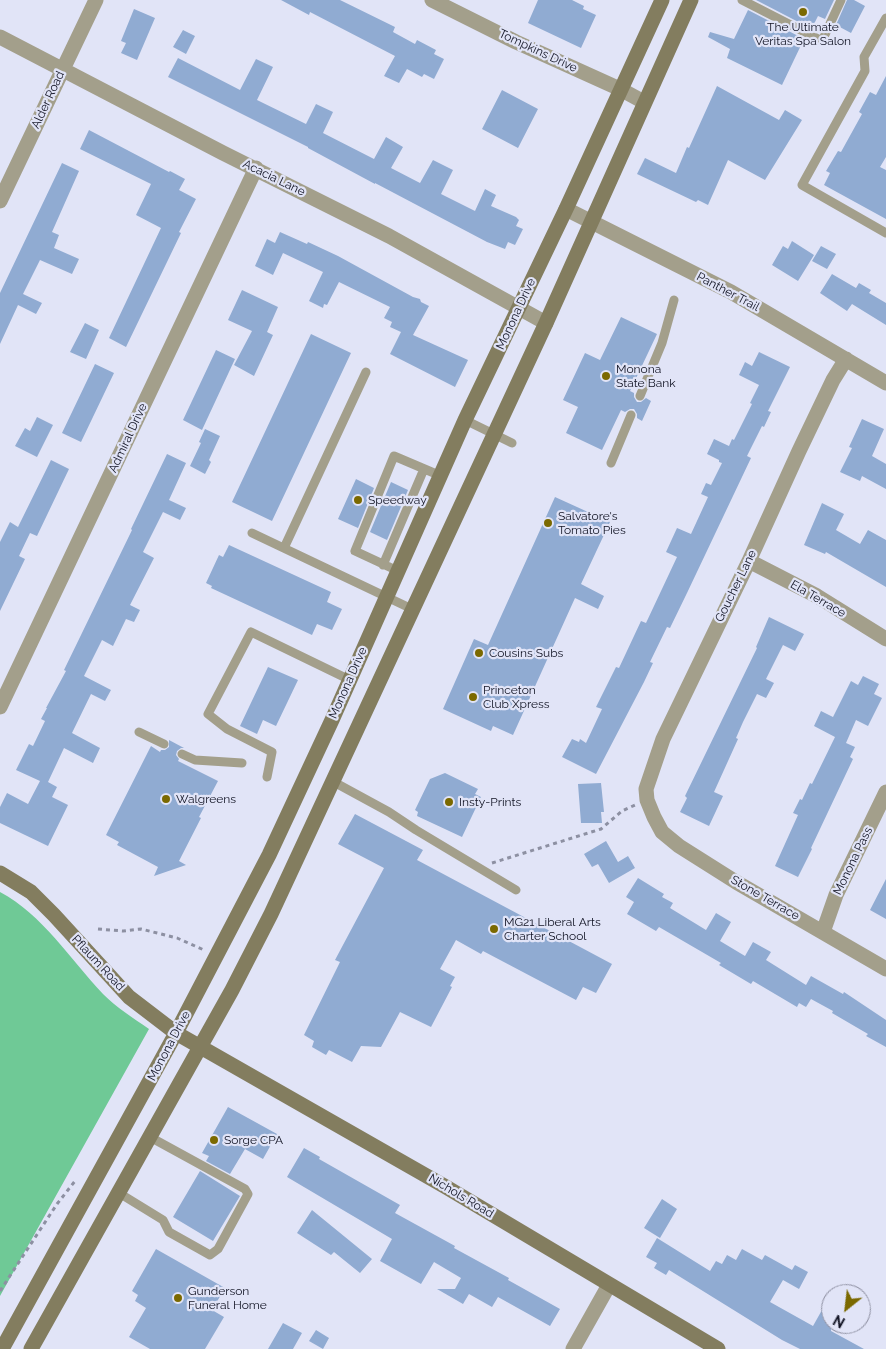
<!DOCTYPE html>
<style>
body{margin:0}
#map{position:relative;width:886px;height:1349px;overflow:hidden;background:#e1e4f7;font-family:Raleway,sans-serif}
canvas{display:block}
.north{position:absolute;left:821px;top:1284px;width:50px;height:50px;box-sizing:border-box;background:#e1e4f7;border:1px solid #8e90a2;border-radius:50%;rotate:209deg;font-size:14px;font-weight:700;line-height:20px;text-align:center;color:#111323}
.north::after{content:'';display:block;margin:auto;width:18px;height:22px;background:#7b6900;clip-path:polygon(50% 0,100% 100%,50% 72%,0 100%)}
</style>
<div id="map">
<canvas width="886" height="1349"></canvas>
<div class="north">N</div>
</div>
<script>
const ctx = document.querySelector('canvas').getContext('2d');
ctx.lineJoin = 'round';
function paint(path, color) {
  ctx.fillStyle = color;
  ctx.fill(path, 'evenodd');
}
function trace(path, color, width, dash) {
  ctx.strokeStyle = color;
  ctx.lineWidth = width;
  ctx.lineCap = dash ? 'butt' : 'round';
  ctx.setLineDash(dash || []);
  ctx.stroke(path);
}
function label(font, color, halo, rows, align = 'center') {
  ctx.font = font + ' Raleway,sans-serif';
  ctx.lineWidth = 4.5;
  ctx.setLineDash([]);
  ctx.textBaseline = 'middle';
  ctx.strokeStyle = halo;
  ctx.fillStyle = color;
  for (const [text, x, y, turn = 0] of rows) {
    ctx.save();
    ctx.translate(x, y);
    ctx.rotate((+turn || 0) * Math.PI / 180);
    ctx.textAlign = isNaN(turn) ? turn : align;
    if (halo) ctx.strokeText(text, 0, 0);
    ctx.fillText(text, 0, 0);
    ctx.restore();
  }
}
paint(new Path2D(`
 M0,892C43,915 70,959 103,994C116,1007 133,1018 149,1029L0,1296Z`), '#6fc996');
paint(new Path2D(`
 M281,0H340L395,27L393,32L415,44L417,40L436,50L434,54L444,59L434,79L424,74L422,77L407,69L399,83L384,76L395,56L310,12L309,15Z
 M538,0H572L584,6L583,9L596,15L581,48L528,23Z
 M756,0H834L825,19L818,16L814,24L812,23L810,28Z
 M847,0H854L865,6L851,33L836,25Z
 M134,9L155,18L137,60L121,53L126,43L121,41Z
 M748,10L804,39L782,85L727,58L730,49L708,37L710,32L734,39Z
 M183,30L195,36L186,54L173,47Z
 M178,58L240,90L256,59L273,67L257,100L306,124L316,104L333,112L323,133L374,159L386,137L403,147L391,168L420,183L433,160L453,170L441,194L475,211L485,189L496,195L491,206L516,217L519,220L516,226L523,229L515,245L508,242L505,249L487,242L375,183V184L308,148V147L168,77Z
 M886,76V157L880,167L886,170V219L824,185L830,173L826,171L838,151L841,152L862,114L859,112L870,92L876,95Z
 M717,86L779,120L785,110L802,120L765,180L728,160L708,205L698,200L696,202L637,174L645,158L676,173L687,147L689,148Z
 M502,90L538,109L518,148L482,129Z
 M89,130L169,172L170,171L185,179L179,190L196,199L179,232L181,233L126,347L109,338L161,228L136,215L151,184L80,149Z
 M62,163L79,171L52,232L59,235L54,248L79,259L72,274L40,260L23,294L42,303L36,314L18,305L0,344V293Z
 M280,232L307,244L308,242L338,256L413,297L420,299L421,302L429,306L413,335L468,360L455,387L390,354L401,332L390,327L392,322L384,318L390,307L339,282L327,305L324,304L323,308L309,301L323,272L283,253L273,275L255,266L267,239L275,243Z
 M792,241L814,255L798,281L772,265L783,246L788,249Z
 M821,246L836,254L827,269L812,261Z
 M832,274L856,288L859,283L871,290L869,293L886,303V325L852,304L847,311L820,293Z
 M242,290L278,307L267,332L273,335L254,376L234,365L252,331L228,320Z
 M621,317L657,334L630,391L634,393V397L637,402H641L646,398L651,401L642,421L637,418V414L634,409H630L625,412L621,410L602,450L566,433L578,407L563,400L585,353L600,360Z
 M85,323L99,330L86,359L70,352Z
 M311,334L351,353L272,521L232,502Z
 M216,350L235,359L202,430L183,420Z
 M759,352L790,367L768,411L771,412L764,427L762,426L747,456L751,458L687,593L670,628L667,627L650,662L653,663L644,682L596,774L562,757L572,739L579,742L580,739L586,743L602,709L596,707L616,667L619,668L641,621L646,623L677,557L666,552L677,528L691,534L708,497L701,494L706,483L711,485L722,463L719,462V460L707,454L714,439L729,446L732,439L734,440L752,404L750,403L759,385L739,375L745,362L752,366Z
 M95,364L114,373L81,442L62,433Z
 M37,417L53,425L37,457L15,446L25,428L30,431Z
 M862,419L884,429L872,456L886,464V489L862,476L860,481L840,472L852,448L849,447Z
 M205,429L220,436L209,460L211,462L205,474L190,466L201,443L199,442Z
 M167,454L186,463L169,500L186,508L180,520L163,512L143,552L154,558L130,605L140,610L134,622L126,619L113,646L102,640L84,676L111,690L105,701L91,694L72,733L100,748L93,763L64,748L48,782L57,787L52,797L68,805L48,846L0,823V807L7,793L28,804L40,781L16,770L29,744L33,746L45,721L41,719L47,708H46L66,671L64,670L132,530L131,529Z
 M51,460L69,469L37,536L30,533L19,556L25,559L0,611V542L10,522L18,527Z
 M356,479L374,488L358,528L338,519Z
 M391,482L408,490L387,540L370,532Z
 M555,497L610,522L581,584L604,596L598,609L575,598L513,735L493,726L491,731L443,709L474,639L488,645Z
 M822,503L844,514L836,530L860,544L868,530L886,540V587L826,552L825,554L804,545Z
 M229,545L331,592L327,602L342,609L332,630L317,624L312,635L211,588L212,586L206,583L219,555L223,557Z
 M769,617L804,634L795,651L783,645L766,679L774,683L766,698L757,694L743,722L736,738L738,739L714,792L723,796L709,826L680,812L687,798L685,796L757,648L756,647Z
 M268,667L298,680L276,726L263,720L257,734L240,726Z
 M863,676L879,684L874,694L882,698L868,726L856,720L846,743L855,747L850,757L853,759L811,848L812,849L798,877L775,866L798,815L793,813L800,799L802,800L810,783L812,784L835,737L814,726L821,711L833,717L851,681L858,685Z
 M169,740L184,748H181L177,751L176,755L179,759L178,761L218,781L199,817L201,818L179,861L186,865L154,876L158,867L117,845L119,842L106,835L151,746L160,752L161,750H165L169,747Z
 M445,773L478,789L475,794L481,797L462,837L417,816L418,812L415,810L430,779Z
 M601,783L604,812H601L602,823H581L578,784Z
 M355,814L423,850L417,860L612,964L596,993L583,987L576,1000L483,951L481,954L456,940L440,969L455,977L450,986L452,987L431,1027L400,1012L381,1047L361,1046L352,1062L329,1050L326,1055L312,1047L314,1041L304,1035L340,962L335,960L384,868L338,844Z
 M606,841L618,862L628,856L635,868L609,883L598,864L592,867L584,854Z
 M638,878L664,894L662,897L673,903L670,908L706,930L716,913L731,922L720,941L745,956L753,942L771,952L766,960L806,985L811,976L843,994L844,992L886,1020V1047L866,1036L868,1034L832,1013L833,1011L811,999L806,1007L799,1003L797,1007L753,981L751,984L719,965L721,963L659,927L656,931L627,914L634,902L626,897Z
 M886,879V919L870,910Z
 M228,1107L277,1134L263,1159L245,1149L230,1174L206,1161L209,1156L202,1153Z
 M304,1148L320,1157L319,1159L400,1205L395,1213L455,1246L454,1248L509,1278L508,1280L560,1309L550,1326L498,1297L492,1307L469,1294L463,1304L437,1289H455L461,1278L434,1262L421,1284L380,1261L392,1239L287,1177Z
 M200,1171L240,1196L213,1241L173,1217Z
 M662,1199L677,1209L660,1238L644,1228Z
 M312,1210L372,1259L360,1273L334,1252L331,1255L297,1233Z
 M657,1238L710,1271L716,1261L722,1264L727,1255L736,1260L742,1249L762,1260L765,1255L792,1270L795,1265L808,1272L799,1289L783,1280L770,1302L813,1326L831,1294V1331L864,1349H800L782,1340L669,1270L666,1275L654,1268L657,1263L646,1257Z
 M156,1249L225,1288L212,1310L224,1317L205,1349H150L129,1337L146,1308L135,1301L138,1295L132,1291Z
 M283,1323L302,1333L293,1349H268Z
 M316,1330L329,1338L323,1349L309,1341Z`), '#90abd2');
trace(new Path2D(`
 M492,863L601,829L622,811L635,805
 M98,929L123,931L141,929L177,938L204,950
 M0,1291L57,1204L75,1181`), '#8d90a2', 3, [4, 4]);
trace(new Path2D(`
 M742,0L822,41L841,0
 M886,18L864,57L865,71L802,185L886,233
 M640,396L662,343L674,300
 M465,420L512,443
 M611,463L631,415
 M252,533L412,609
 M284,548L366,372
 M383,565L424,469
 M398,571L355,551L394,456L441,476
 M139,732L164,744
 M182,754L195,760L242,763
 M267,777L272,752L227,729L208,714L251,632L350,680
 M332,781L389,812L416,830L516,890
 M119,1193L163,1220L169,1232L210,1255L218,1249L248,1194L245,1189L150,1137`), '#a39f8b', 9);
trace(new Path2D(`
 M432,0L516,42L620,89L644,102
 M0,37L223,153L389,236L546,323
 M0,201L96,0
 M566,209L731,292L886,383
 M846,359L833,380L799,451L749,561L663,739L646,789L647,800L654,817L662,832L679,846L736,882L886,969
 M749,561L817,596L886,639
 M0,707L256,168
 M823,932L836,895L886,792
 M573,1349L609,1285`), '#a39f8b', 15);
trace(new Path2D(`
 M0,873L31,892L54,915L129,997L176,1033L446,1187L718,1349
 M2,1349L176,1033L269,855L332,720L465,420L566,209L662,0
 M31,1349L232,990L271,914L546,323L691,0`), '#837d5f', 15);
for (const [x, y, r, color] of [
 [803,12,5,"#7b6900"],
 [606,376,5,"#7b6900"],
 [358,500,5,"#7b6900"],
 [548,523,5,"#7b6900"],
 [479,653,5,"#7b6900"],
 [473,697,5,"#7b6900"],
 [166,799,5,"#7b6900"],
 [449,802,5,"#7b6900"],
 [494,929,5,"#7b6900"],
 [214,1140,5,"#7b6900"],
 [178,1298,5,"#7b6900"]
]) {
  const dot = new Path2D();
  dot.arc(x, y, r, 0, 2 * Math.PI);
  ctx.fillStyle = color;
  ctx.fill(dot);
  trace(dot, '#e1e4f7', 2);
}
label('12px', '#111323', '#e1e4f7', [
 ["The Ultimate",803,27,"center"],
 ["Veritas Spa Salon",803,41,"center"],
 ["Monona",616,369],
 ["State Bank",616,383],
 ["Speedway",368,500],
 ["Salvatore's",558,516],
 ["Tomato Pies",558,530],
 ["Cousins Subs",489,653],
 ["Princeton",483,690],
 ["Club Xpress",483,704],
 ["Walgreens",176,799],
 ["Insty-Prints",459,802],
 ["MG21 Liberal Arts",504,922],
 ["Charter School",504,936],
 ["Sorge CPA",224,1140],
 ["Gunderson",188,1291],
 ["Funeral Home",188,1305]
], 'left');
label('12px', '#111323', '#e1e4f7', [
 ["Tompkins Drive",538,51,25],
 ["Alder Road",48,100,-65],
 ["Acacia Lane",274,178,26],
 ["Panther Trail",728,292,28],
 ["Monona Drive",516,314,-65],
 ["Admiral Drive",128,438,-65],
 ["Goucher Lane",736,586,-64],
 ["Ela Terrace",818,599,30],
 ["Monona Drive",348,683,-66],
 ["Monona Pass",853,861,-64],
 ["Stone Terrace",765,898,30],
 ["Pflaum Road",98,963,47],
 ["Monona Drive",169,1046,-62],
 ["Nichols Road",461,1196,31]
]);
</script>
